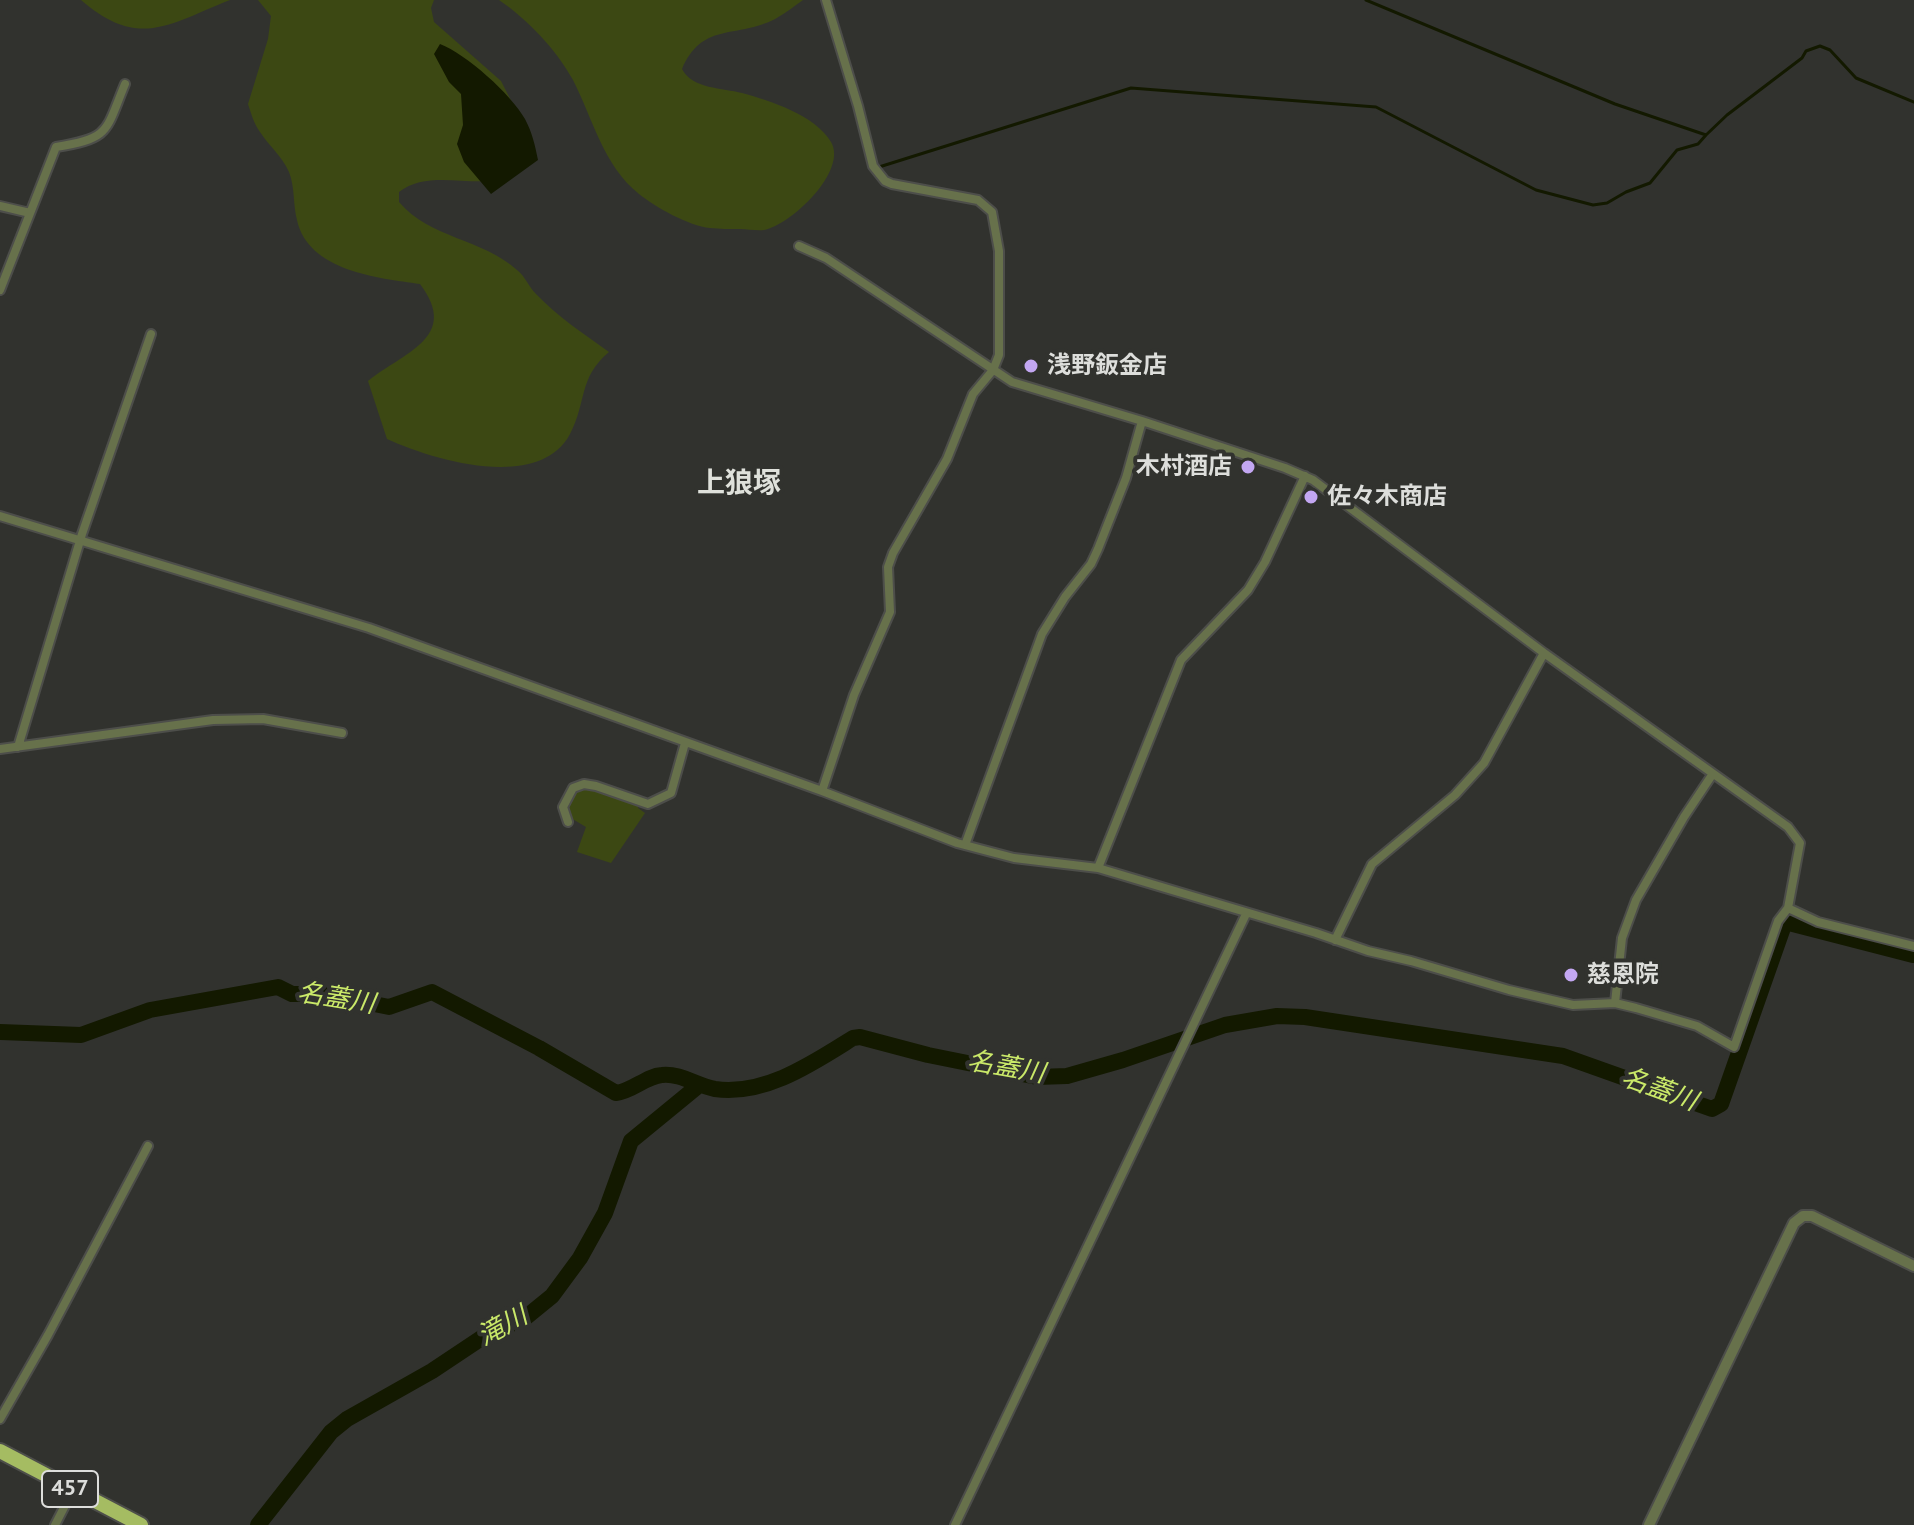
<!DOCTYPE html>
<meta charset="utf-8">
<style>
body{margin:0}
canvas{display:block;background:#31322e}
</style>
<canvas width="1914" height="1525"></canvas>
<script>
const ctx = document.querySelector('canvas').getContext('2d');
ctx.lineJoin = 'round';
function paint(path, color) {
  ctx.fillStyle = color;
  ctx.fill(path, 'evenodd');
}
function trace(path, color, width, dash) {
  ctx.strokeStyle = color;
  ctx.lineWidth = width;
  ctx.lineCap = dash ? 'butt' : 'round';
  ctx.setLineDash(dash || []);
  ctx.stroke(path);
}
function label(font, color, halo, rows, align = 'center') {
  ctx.font = font + ' "PT Sans","Noto Sans JP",sans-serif';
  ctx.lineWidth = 8;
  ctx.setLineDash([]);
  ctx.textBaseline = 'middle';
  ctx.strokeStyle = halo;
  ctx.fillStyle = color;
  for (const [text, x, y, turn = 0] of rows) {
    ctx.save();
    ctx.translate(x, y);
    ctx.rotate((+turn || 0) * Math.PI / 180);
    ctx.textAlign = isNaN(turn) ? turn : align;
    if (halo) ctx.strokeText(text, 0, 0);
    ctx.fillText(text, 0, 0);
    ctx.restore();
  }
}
paint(new Path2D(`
 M81,0H230C169,24 139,50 81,0Z
 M258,0H434L431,8L434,22L501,81L523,124L527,165C495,200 435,163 399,192V202C429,238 483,239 517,270C525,276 529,287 536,294C558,317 584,334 609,352C578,378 587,402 570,434C539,492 433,460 387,439L368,381C402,353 461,338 420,284C378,278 308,271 297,220C293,205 295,187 289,172C282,156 269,146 260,132C254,124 251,113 248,104L268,39L271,16Z
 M499,0H803C793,7 782,16 771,21C733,38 702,23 682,69C692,89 723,88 742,93C771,101 815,115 831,142C848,171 791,225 764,230C757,231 748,229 740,229C730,229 720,229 710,228C689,226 655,207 639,194C603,165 593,119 573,80C556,49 527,19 499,0Z
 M583,786L639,804L638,808L645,813L611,863L577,852L586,827L571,818L566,810L575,792Z`), '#3c4813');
paint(new Path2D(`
 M440,44C466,54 511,94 525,119C532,132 535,145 538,160L491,194L464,162L457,144L463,125L461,94L449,82L434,54Z`), '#131900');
trace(new Path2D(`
 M1366,0L1615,104L1706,135L1727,115L1802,58L1806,51L1820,46L1830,50L1856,78L1914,102
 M879,167L1131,88L1376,107L1536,190L1593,205L1607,203L1626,192L1650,183L1677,150L1698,144L1706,135`), '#131900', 3);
trace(new Path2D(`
 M0,1032L81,1035L150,1010L278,987L292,994H325L389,1007L432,992L539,1048L616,1093C633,1091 646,1076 662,1075C681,1073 697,1086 715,1089C765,1096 813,1063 853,1038L860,1037L928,1055L1037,1077L1067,1076L1123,1060L1225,1025L1277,1016L1305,1017L1563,1056L1712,1109L1721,1104L1785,922L1913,955
 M258,1525L331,1432L347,1419L432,1371L486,1335L525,1318L552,1296L580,1258L605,1213L631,1141L698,1086`), '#131900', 16);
const minor = new Path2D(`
 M0,206L30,213
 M0,290L56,147C111,138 105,132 125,84
 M0,516L369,628L822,791L957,843L1014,858L1098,868L1316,933L1368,951L1411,961L1509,990L1573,1005L1615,1003L1636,1008L1697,1026L1734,1047L1778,921L1788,908L1800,843L1788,827L1544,653L1313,480L1285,468L1142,421L1012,382L826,258L799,246
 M18,747L82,534L151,334
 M0,749L213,720L263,719L342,733
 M822,791L854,695L890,612L888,567L893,553L947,459L973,394L993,370L999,355V251L992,212L978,200L892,184L885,181L873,166L858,106L826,0
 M568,822L563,807L573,788L584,784L596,786L648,804L671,793L685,743
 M965,845L1042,634L1065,597L1091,564L1098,549L1126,478L1142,421
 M1098,868L1181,660L1248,590L1265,562L1305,476
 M1788,908L1818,922L1914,946
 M1335,940L1372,864L1455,795L1484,763L1544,653
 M1615,1003L1622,938L1636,900L1684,817L1712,775
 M0,1419L48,1335L148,1146
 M55,1525L73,1490
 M955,1525L1246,914`);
const tertiary = new Path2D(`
 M1649,1525L1794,1223L1803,1216H1812L1914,1266`);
const trunk = new Path2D(`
 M0,1451L141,1525`);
trace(minor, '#4d4e4a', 12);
trace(tertiary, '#4d4e4a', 14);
trace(trunk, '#4d4e4a', 18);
trace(minor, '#67714b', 8);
trace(tertiary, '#67714b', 10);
trace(trunk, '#a5bc62', 14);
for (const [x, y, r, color] of [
 [1031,366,8,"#c3a7f2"],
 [1248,467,8,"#c3a7f2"],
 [1311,497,8,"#c3a7f2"],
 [1571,975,8,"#c3a7f2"]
]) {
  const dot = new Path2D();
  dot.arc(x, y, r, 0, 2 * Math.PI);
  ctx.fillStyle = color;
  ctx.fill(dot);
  trace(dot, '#31322e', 3);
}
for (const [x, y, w] of [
 [70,1489,56]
]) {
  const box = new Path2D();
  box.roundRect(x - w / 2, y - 18, w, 36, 6);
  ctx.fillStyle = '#31322e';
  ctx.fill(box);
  trace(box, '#dddedb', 2);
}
label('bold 22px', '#dddedb', null, [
 ["457",70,1489]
]);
label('bold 24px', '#dddedb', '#31322e', [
 ["浅野鈑金店",1047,366],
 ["木村酒店",1232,467,"right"],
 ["佐々木商店",1327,497],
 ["慈恩院",1587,975]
], 'left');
label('italic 26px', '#cae969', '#31322e', [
 ["名蓋川",336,999,9],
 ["名蓋川",1006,1068,10],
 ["名蓋川",1659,1090,20],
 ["滝川",503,1327,-29]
]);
label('bold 28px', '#dfe1db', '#31322e', [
 ["上狼塚",739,484]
]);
</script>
